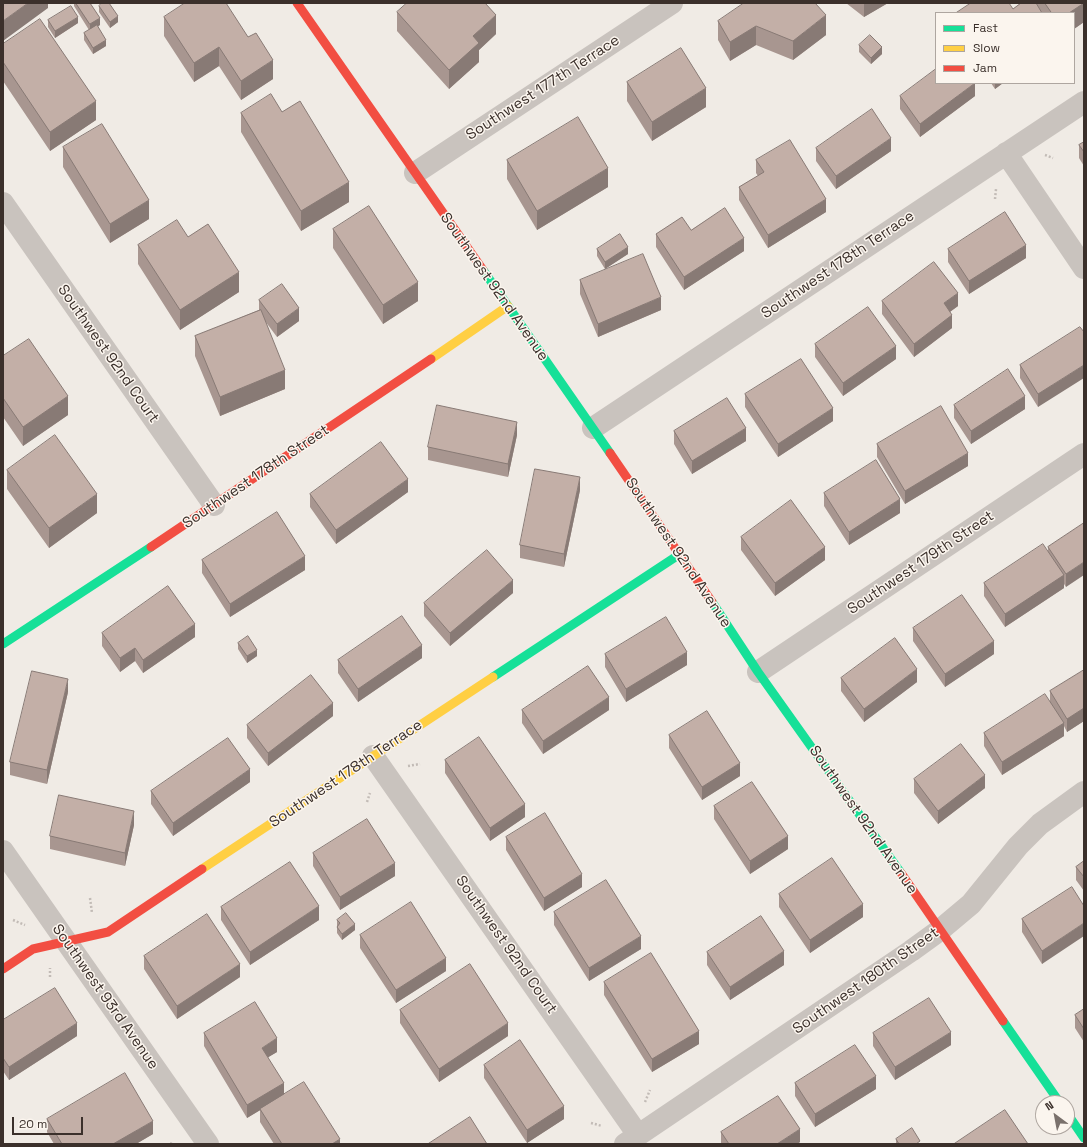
<!DOCTYPE html>
<style>
body{margin:0}
#map{position:relative;width:1087px;height:1147px;overflow:hidden;background:#f0ebe5;font-family:"Space Grotesk",sans-serif}
canvas{display:block}
.frame{position:absolute;inset:0;border:4px solid #3b302b;pointer-events:none}
.legend{position:absolute;left:935px;top:12px;width:140px;height:72px;box-sizing:border-box;background:#fbf5ee;border:1px solid #aea6a0;margin:0;padding:5px 7px;list-style:none;font-size:12px;color:#3b302b}
.legend li{display:flex;align-items:center;gap:8px;height:20px}
.legend b{width:20px;border:1px solid #aea6a0}
.north{position:absolute;left:1035px;top:1095px;width:40px;height:40px;box-sizing:border-box;background:#fbf5ee;border:1px solid #aea6a0;border-radius:50%;rotate:328deg;font-size:11px;font-weight:700;line-height:16px;text-align:center;color:#3b302b}
.north::after{content:'';display:block;margin:auto;width:14px;height:18px;background:#7a716c;clip-path:polygon(50% 0,100% 100%,50% 72%,0 100%)}
.scale{position:absolute;left:12px;top:1117px;width:71px;height:18px;box-sizing:border-box;border:2px solid #3b302b;border-top:0;padding-left:5px;font-size:12px;line-height:14px;white-space:nowrap;color:#3b302b;-webkit-text-stroke:3px #fbf5ee;paint-order:stroke}
</style>
<div id="map">
<canvas width="1087" height="1147"></canvas>
<div class="frame"></div>
<ul class="legend">
<li><b style="height:5px;background:#16e098"></b>Fast</li>
<li><b style="height:5px;background:#ffcf43"></b>Slow</li>
<li><b style="height:5px;background:#f24e42"></b>Jam</li>
</ul>
<div class="north">N</div>
<div class="scale">20 m</div>
</div>
<script>
const ctx = document.querySelector('canvas').getContext('2d');
ctx.lineJoin = 'round';
function trace(path, color, width, dash) {
  ctx.strokeStyle = color;
  ctx.lineWidth = width;
  ctx.lineCap = dash ? 'butt' : 'round';
  ctx.setLineDash(dash || []);
  ctx.stroke(path);
}
function paint(path, color) {
  ctx.fillStyle = color;
  ctx.fill(path, 'evenodd');
}
function label(font, color, halo, rows, align = 'center') {
  ctx.font = font + ' "Space Grotesk",sans-serif';
  ctx.lineWidth = 3;
  ctx.setLineDash([]);
  ctx.textBaseline = 'middle';
  ctx.strokeStyle = halo;
  ctx.fillStyle = color;
  for (const [text, x, y, turn = 0] of rows) {
    ctx.save();
    ctx.translate(x, y);
    ctx.rotate((+turn || 0) * Math.PI / 180);
    ctx.textAlign = isNaN(turn) ? turn : align;
    if (halo) ctx.strokeText(text, 0, 0);
    ctx.fillText(text, 0, 0);
    ctx.restore();
  }
}
trace(new Path2D(`
 M1045,155L1053,158
 M995,199L996,189
 M408,766L420,764
 M367,802L370,793
 M90,898L92,913
 M13,920L25,925
 M50,977V968
 M645,1102L650,1090
 M591,1123L602,1126
 M170,1143L172,1144`), '#c2bbb6', 2.5, [2, 2]);
trace(new Path2D(`
 M1006,153L1084,268
 M415,173L672,3
 M3,203L214,505
 M593,428L1084,102
 M758,672L1084,454
 M373,756L638,1135
 M3,851L208,1144
 M625,1144L911,951L940,930L971,904L1018,846L1040,824L1084,792`), '#c9c3be', 22);
trace(new Path2D(`
 M483,270L610,453
 M712,602L758,672L901,873
 M3,644L151,547
 M493,677L680,554
 M1003,1021L1060,1103
 M1067,1113L1084,1138`), '#16e098', 9);
trace(new Path2D(`
 M431,359L508,306
 M202,869L493,677`), '#ffcf43', 9);
trace(new Path2D(`
 M297,3L483,270
 M610,453L712,602
 M151,547L431,359
 M901,873L1003,1021
 M3,969L33,949L108,932L202,869`), '#f24e42', 9);
paint(new Path2D(`
 M74,3H90L100,25L98,26L106,46L93,54L84,40V33L89,30L74,6Z
 M846,3H888L864,17Z
 M1021,3H1084V22L1074,29V13H956L1013,9Z
 M99,6L118,22L110,28L99,12Z
 M397,12L496,34L479,50V62L449,89L397,31Z
 M164,17L248,37L273,79L241,100L219,66L194,82L164,36Z
 M48,20L78,23L55,38L48,27Z
 M718,21L826,35L793,60L756,45L730,61L718,40Z
 M3,44L96,120L50,151L3,81Z
 M859,45L882,54L871,64L859,52Z
 M627,82L706,107L652,141L627,101Z
 M991,83H1003L995,89Z
 M900,96H975L920,137L900,109Z
 M241,113L349,202L301,231L241,132Z
 M1084,142V166L1079,158V145Z
 M63,147L149,219L110,243L63,167Z
 M816,148L891,151L836,189L816,161Z
 M507,160L608,187L537,230L507,179Z
 M756,160L826,212L768,248L739,200V187L758,176L756,173Z
 M333,229L418,301L383,324L333,248Z
 M691,230L744,251L684,290L656,247V234Z
 M188,237L239,292L180,330L138,264V245Z
 M597,249L628,254L605,269L597,256Z
 M948,249L1026,258L969,294L948,262Z
 M580,280L661,310L598,337L580,294Z
 M259,300L299,321L277,337L265,321L285,389L220,416L195,356V336L259,310Z
 M882,301L958,306L950,312L952,328L914,357L882,314Z
 M1084,332L1038,407L1020,378V365Z
 M815,344L896,359L843,396L815,357Z
 M3,356L68,415L23,446L3,417Z
 M745,394L833,421L778,457L745,407Z
 M954,405L1025,409L971,444L954,418Z
 M674,431L746,441L692,474L674,444Z
 M517,435L508,477L428,460V447Z
 M877,444L968,466L905,504L877,457Z
 M7,470L97,513L49,548L7,489Z
 M580,490L564,567L520,558V545Z
 M408,492L336,544L310,507V494Z
 M824,493L900,513L849,545L824,506Z
 M1084,523L1066,587L1064,584V588L1005,627L984,596V583L1048,551V547Z
 M741,537L825,560L775,596L741,550Z
 M202,560L305,570L230,617L202,573Z
 M513,593L450,646L424,616V603Z
 M913,628L994,654L945,687L913,641Z
 M102,633L195,637L143,673L135,661L120,672L102,646Z
 M238,643L257,656L247,663L238,649Z
 M605,654L687,665L626,702L605,667Z
 M422,658L358,702L338,673V660Z
 M1084,670V721L1067,732L1064,726V736L1002,775L984,746V733L1050,701V691Z
 M841,678L917,682L864,722L841,691Z
 M68,692L47,784L10,775V762Z
 M522,710H609L543,754L522,723Z
 M333,716L268,766L247,738V725Z
 M669,735L740,776L702,800L669,748Z
 M445,760L525,817L490,841L445,773Z
 M914,779L985,788L938,824L914,793Z
 M250,782L173,836L151,804V791Z
 M714,806L788,849L750,874L714,819Z
 M134,825L125,866L50,849V836Z
 M506,837L582,887L544,911L506,850Z
 M313,853L395,876L340,910L313,866Z
 M1084,861V891L1076,880V867Z
 M779,894L863,917L810,953L779,907Z
 M1084,906L1042,964L1022,932V919Z
 M221,907L319,920L250,965L221,920Z
 M554,912L641,949L589,981L554,925Z
 M337,920L355,930L342,940L337,933Z
 M360,935L446,971L396,1003L360,948Z
 M707,952L784,965L730,1000L707,965Z
 M144,956L240,977L177,1019L144,969Z
 M604,982L699,1044L652,1072L604,995Z
 M1084,1009V1042L1075,1028V1015Z
 M400,1010L508,1036L439,1082L400,1023Z
 M3,1020L77,1036L9,1080L3,1071Z
 M204,1033L277,1052L268,1057L284,1094L340,1144H274L260,1122V1110L247,1118L204,1046Z
 M873,1033L951,1045L895,1080L873,1046Z
 M484,1065L564,1119L527,1143L484,1078Z
 M795,1083L876,1089L815,1127L795,1096Z
 M47,1119L153,1134L136,1144H54L47,1132Z
 M721,1132L800,1142L797,1144H721Z
 M896,1139L920,1144H896Z`), '#a89690');
paint(new Path2D(`
 M28,3H48V8L3,41V21Z
 M864,3H888L864,17Z
 M1084,3V22L1074,29V13H1069Z
 M496,15V34L479,50V62L449,89V70L473,36Z
 M826,15V35L793,60V41Z
 M118,16V22L110,28V22Z
 M78,17V23L55,38V31Z
 M100,18V25L90,31V24Z
 M756,26V45L730,61V42Z
 M106,40V46L93,54V48Z
 M219,47V66L194,82V63Z
 M882,47V54L871,64V58Z
 M273,60V79L241,100V81Z
 M975,83V96L920,137V124Z
 M995,83H1003L995,89Z
 M706,88V107L652,141V122Z
 M96,101V120L50,151V132Z
 M891,138V151L836,189V176Z
 M608,168V187L537,230V211Z
 M349,182V202L301,231V211Z
 M826,199V212L768,248V235Z
 M149,200V219L110,243V224Z
 M744,238V251L684,290V277Z
 M1026,245V258L969,294V281Z
 M628,247V254L605,269V262Z
 M239,272V292L180,330V310Z
 M418,282V301L383,324V305Z
 M958,293V306L944,316V303Z
 M661,297V310L598,337V324Z
 M299,308V321L277,337V324Z
 M952,315V328L914,357V344Z
 M896,346V359L843,396V383Z
 M1084,365V378L1038,407V394Z
 M285,370V389L220,416V397Z
 M68,396V415L23,446V427Z
 M1025,396V409L971,444V431Z
 M833,408V421L778,457V444Z
 M517,422V435L508,477V464Z
 M746,428V441L692,474V461Z
 M968,453V466L905,504V491Z
 M580,477V490L564,567V554Z
 M408,479V492L336,544V530Z
 M97,494V513L49,548V528Z
 M900,499V513L849,545V532Z
 M825,547V560L775,596V583Z
 M305,556V570L230,617V604Z
 M1084,562V575L1066,587V574Z
 M1064,575V588L1005,627V614Z
 M513,580V593L450,646V633Z
 M195,624V637L143,673V660Z
 M994,641V654L945,687V674Z
 M422,645V658L358,702V689Z
 M135,648V661L120,672V658Z
 M257,650V656L247,663V656Z
 M687,652V665L626,702V689Z
 M917,669V682L864,722V709Z
 M68,679V692L47,784V770Z
 M609,697V710L543,754V741Z
 M333,703V716L268,766V753Z
 M1084,708V721L1067,732V719Z
 M1064,723V736L1002,775V762Z
 M740,763V776L702,800V787Z
 M250,769V782L173,836V823Z
 M985,775V788L938,824V811Z
 M525,804V817L490,841V828Z
 M134,811V825L125,866V853Z
 M788,836V849L750,874V861Z
 M395,863V876L340,910V897Z
 M582,874V887L544,911V898Z
 M863,904V917L810,953V940Z
 M319,906V920L250,965V952Z
 M1084,923V936L1042,964V951Z
 M355,924V930L342,940V934Z
 M641,936V949L589,981V968Z
 M784,951V965L730,1000V987Z
 M446,958V971L396,1003V990Z
 M240,964V977L177,1019V1006Z
 M77,1023V1036L9,1080V1067Z
 M508,1023V1036L439,1082V1069Z
 M699,1031V1044L652,1072V1059Z
 M951,1032V1045L895,1080V1067Z
 M277,1038V1052L262,1061V1048Z
 M876,1076V1089L815,1127V1114Z
 M284,1083V1096L247,1118V1105Z
 M564,1106V1119L527,1143V1130Z
 M153,1121V1134L136,1144H113Z
 M800,1129V1142L797,1144H777Z
 M340,1139V1144H332Z`), '#887a75');
const building = new Path2D(`
 M3,3H28L3,21Z
 M76,3H90L100,18L90,24Z
 M102,3H109L118,16L110,22L99,6Z
 M185,3H226L248,37L256,33L273,60L241,81L219,47L194,63L164,17Z
 M407,3H485L496,15L473,36L479,43L449,70L397,12Z
 M744,3H815L826,15L793,41L756,26L730,42L718,21Z
 M971,3H1009L1013,9L1021,3H1036L1042,13H956Z
 M1045,3H1084L1069,13H1052Z
 M71,6L78,17L55,31L48,20Z
 M40,19L96,101L50,132L3,62V44Z
 M97,25L106,40L93,48L84,33Z
 M870,35L882,47L871,58L859,45Z
 M681,48L706,88L652,122L627,82Z
 M936,69V83H975L920,124L900,96Z
 M271,94L282,112L300,101L349,182L301,211L241,113Z
 M872,109L891,138L836,176L816,148Z
 M578,117L608,168L537,211L507,160Z
 M102,124L149,200L110,224L63,147Z
 M790,140L826,199L768,235L739,187L764,172L756,160Z
 M1084,142V152L1079,145Z
 M369,206L418,282L383,305L333,229Z
 M725,208L744,238L684,277L656,234L682,217L691,230Z
 M1005,212L1026,245L969,281L948,249Z
 M177,220L188,237L208,224L239,272L180,310L138,245Z
 M620,234L628,247L605,262L597,249Z
 M643,254L661,297L598,324L580,280Z
 M934,262L958,293L944,303L952,315L914,344L882,301Z
 M282,284L299,308L277,324L259,300Z
 M868,307L896,346L843,383L815,344Z
 M261,310L285,370L220,397L195,336Z
 M1080,327L1084,332V365L1038,394L1020,365Z
 M29,339L68,396L23,427L3,398V356Z
 M801,359L833,408L778,444L745,394Z
 M1008,369L1025,396L971,431L954,405Z
 M727,398L746,428L692,461L674,431Z
 M437,405L517,422L508,464L428,447Z
 M941,406L968,453L905,491L877,444Z
 M55,435L97,494L49,528L7,470Z
 M381,442L408,479L336,530L310,494Z
 M876,460L900,499L849,532L824,493Z
 M535,469L580,477L564,554L520,545Z
 M791,500L825,547L775,583L741,537Z
 M277,512L305,556L230,604L202,560Z
 M1084,523V562L1066,574L1048,547Z
 M1043,544L1064,575L1005,614L984,583Z
 M487,550L513,580L450,633L424,603Z
 M168,586L195,624L143,660L135,648L120,658L102,633Z
 M962,595L994,641L945,674L913,628Z
 M402,616L422,645L358,689L338,660Z
 M666,617L687,652L626,689L605,654Z
 M248,636L257,650L247,656L238,643Z
 M895,638L917,669L864,709L841,678Z
 M588,666L609,697L543,741L522,710Z
 M1084,670V708L1067,719L1050,691Z
 M32,671L68,679L47,770L10,762Z
 M311,675L333,703L268,753L247,725Z
 M1045,694L1064,723L1002,762L984,733Z
 M707,711L740,763L702,787L669,735Z
 M479,737L525,804L490,828L445,760Z
 M228,738L250,769L173,823L151,791Z
 M961,744L985,775L938,811L914,779Z
 M752,782L788,836L750,861L714,806Z
 M59,795L134,811L125,853L50,836Z
 M545,813L582,874L544,898L506,837Z
 M367,819L395,863L340,897L313,853Z
 M832,858L863,904L810,940L779,894Z
 M1084,861V877L1076,867Z
 M290,862L319,906L250,952L221,907Z
 M606,880L641,936L589,968L554,912Z
 M1072,887L1084,906V923L1042,951L1022,919Z
 M411,902L446,958L396,990L360,935Z
 M346,913L355,924L342,934L337,927L340,923L337,920Z
 M207,914L240,964L177,1006L144,956Z
 M761,916L784,951L730,987L707,952Z
 M651,953L699,1031L652,1059L604,982Z
 M470,964L508,1023L439,1069L400,1010Z
 M55,988L77,1023L9,1067L3,1058V1020Z
 M929,998L951,1032L895,1067L873,1033Z
 M255,1002L277,1038L262,1048L284,1083L247,1105L204,1033Z
 M1084,1009V1029L1075,1015Z
 M520,1040L564,1106L527,1130L484,1065Z
 M855,1045L876,1076L815,1114L795,1083Z
 M125,1073L153,1121L113,1144H62L47,1119Z
 M304,1082L340,1139L332,1144H282L260,1109Z
 M778,1096L800,1129L777,1144H729L721,1132Z
 M1005,1110L1028,1144H954Z
 M470,1117L487,1144H428Z
 M912,1128L920,1141L916,1144H899L896,1139Z`);
paint(building, '#c3afa7');
trace(building, '#887a75', 1);
label('15px', '#3b302b', '#fbf5ee', [
 ["Southwest 177th Terrace",543,88,-33],
 ["Southwest 178th Terrace",838,265,-34],
 ["Southwest 92nd Avenue",494,287,55],
 ["Southwest 92nd Court",108,354,55],
 ["Southwest 178th Street",256,477,-34],
 ["Southwest 92nd Avenue",678,553,56],
 ["Southwest 179th Street",921,563,-34],
 ["Southwest 178th Terrace",346,774,-34],
 ["Southwest 92nd Avenue",863,820,55],
 ["Southwest 92nd Court",506,945,55],
 ["Southwest 180th Street",866,981,-35],
 ["Southwest 93rd Avenue",105,997,55]
]);
</script>
